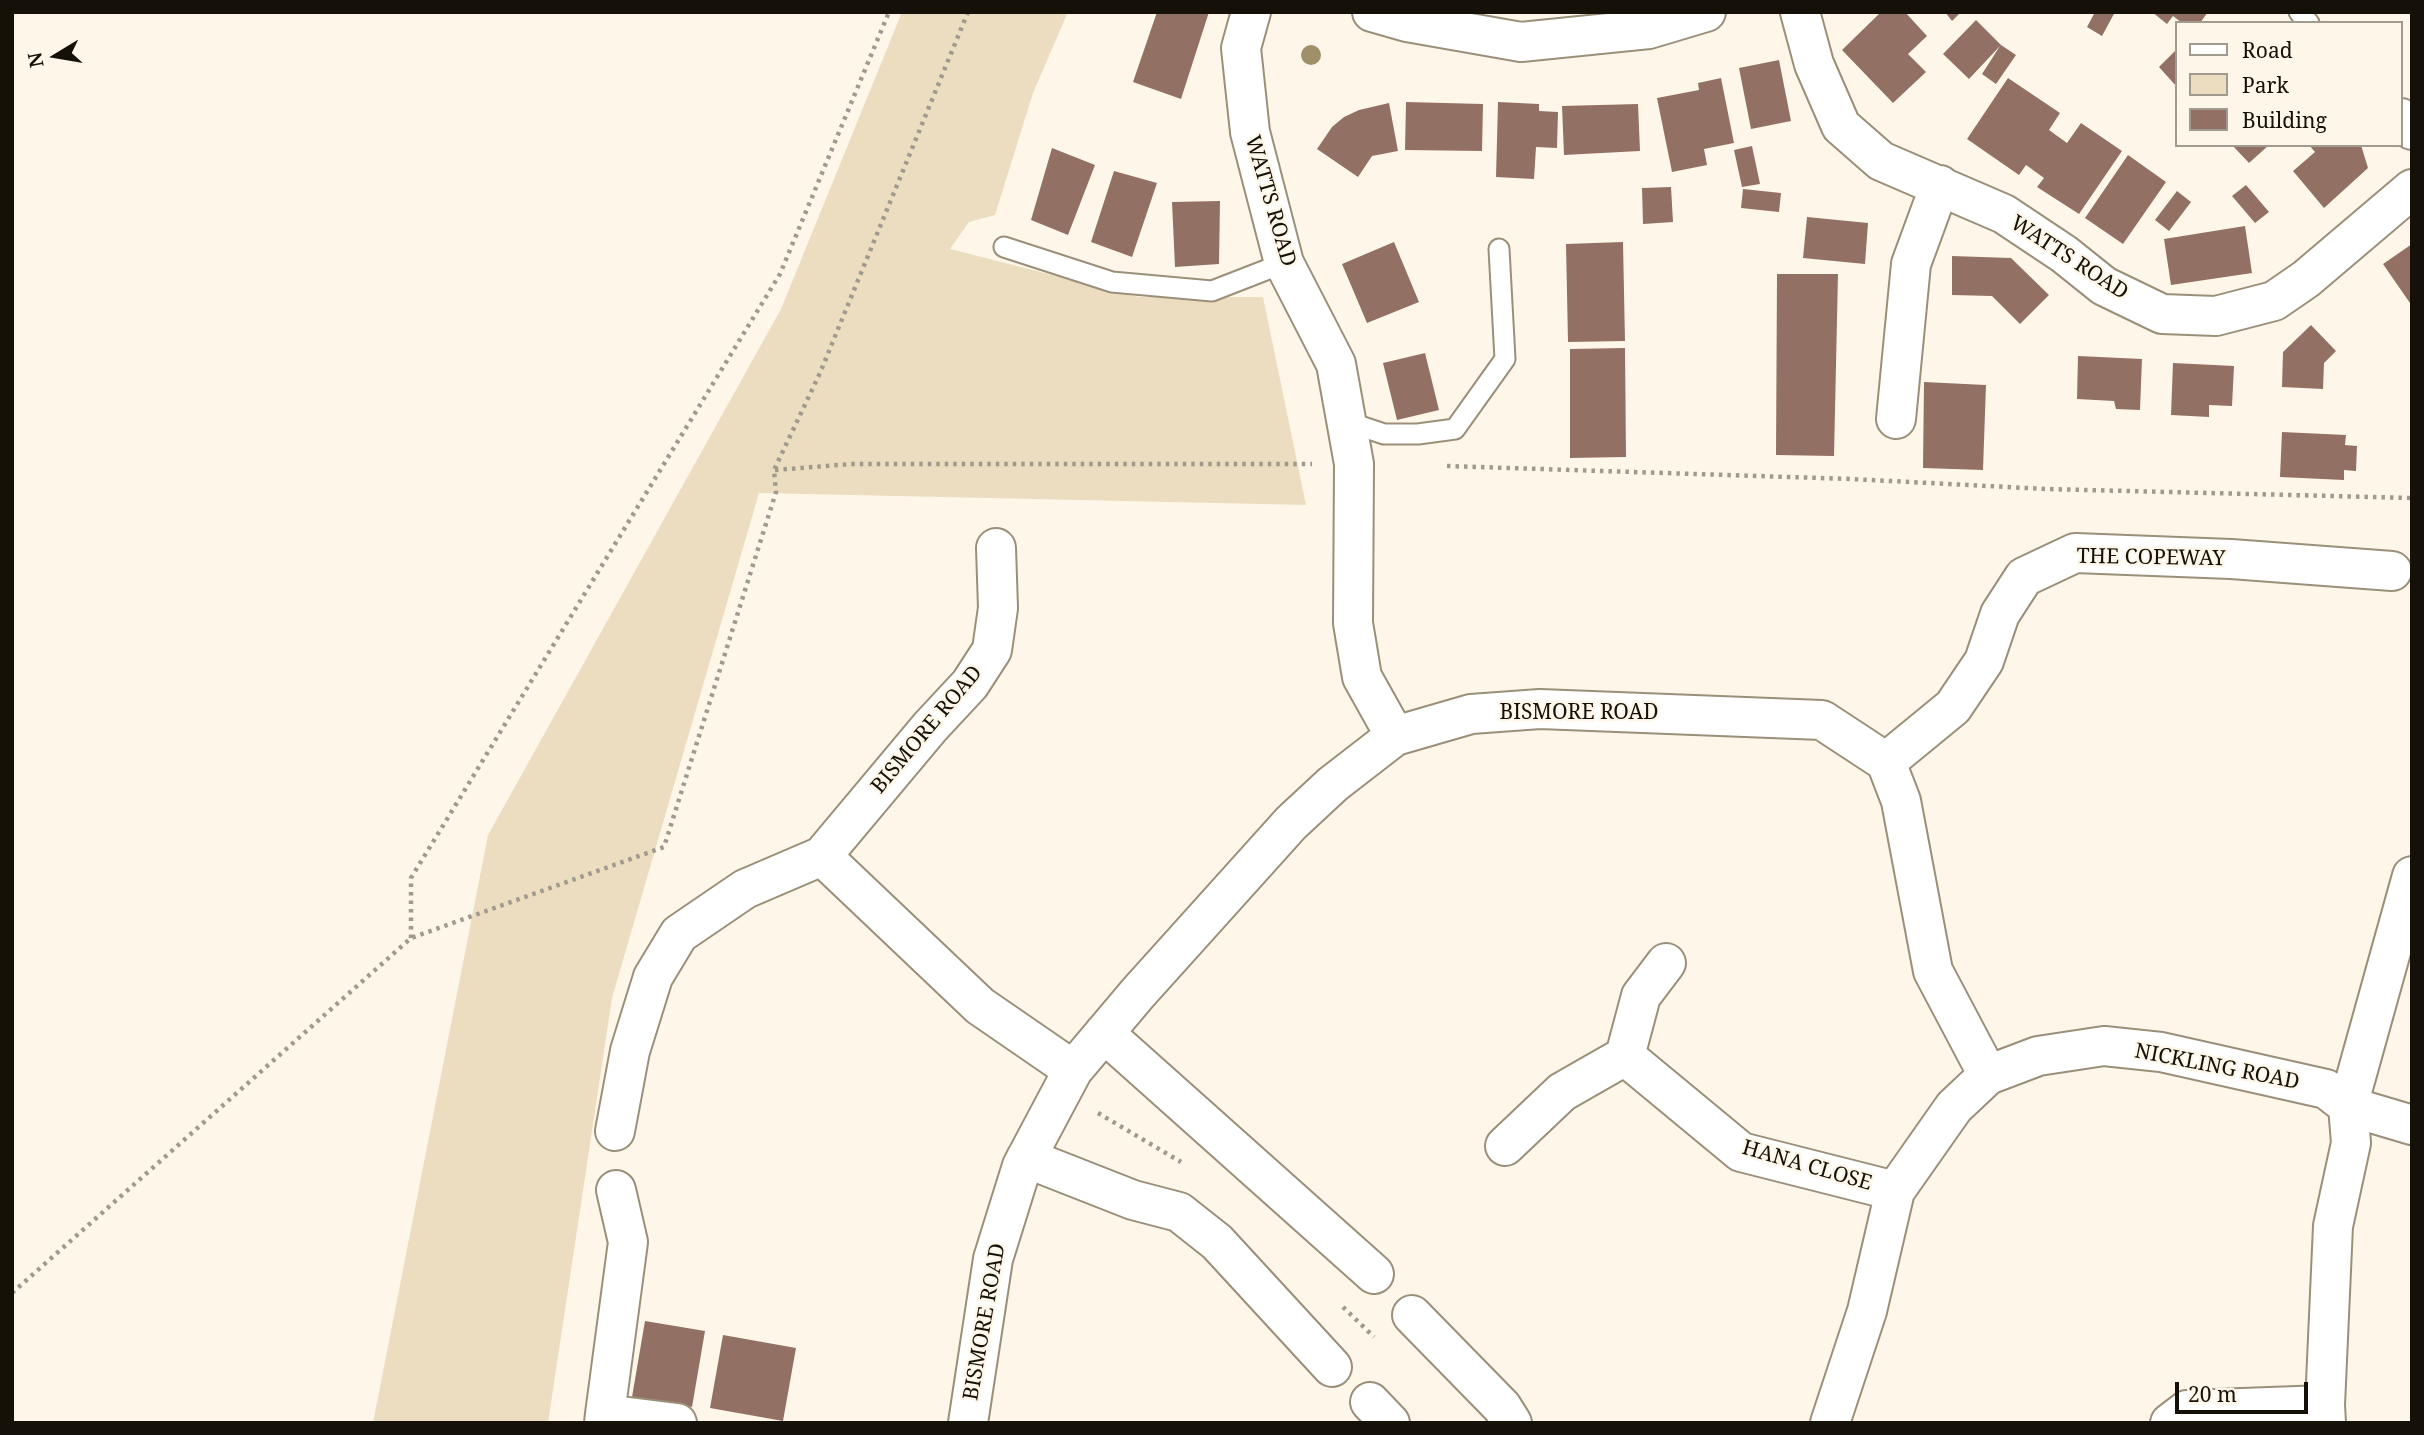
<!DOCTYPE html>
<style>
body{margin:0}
#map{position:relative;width:2424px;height:1435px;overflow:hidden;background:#fef7e9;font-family:"Noto Serif",serif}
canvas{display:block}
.frame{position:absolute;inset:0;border:14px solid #151008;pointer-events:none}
.legend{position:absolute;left:2175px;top:21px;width:228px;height:126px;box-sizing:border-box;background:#fef7e9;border:2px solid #a19b8f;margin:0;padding:9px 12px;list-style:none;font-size:21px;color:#151008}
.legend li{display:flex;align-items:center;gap:14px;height:35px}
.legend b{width:35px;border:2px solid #a19b8f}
.north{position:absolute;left:21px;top:21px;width:70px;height:70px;-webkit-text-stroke:5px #fef7e9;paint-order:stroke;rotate:259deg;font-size:19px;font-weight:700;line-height:28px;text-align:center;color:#151008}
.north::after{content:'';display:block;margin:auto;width:24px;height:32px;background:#151008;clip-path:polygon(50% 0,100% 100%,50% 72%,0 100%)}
.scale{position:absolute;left:2175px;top:1382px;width:133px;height:32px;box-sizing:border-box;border:4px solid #151008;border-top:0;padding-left:9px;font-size:21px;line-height:24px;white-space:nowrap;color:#151008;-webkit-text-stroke:5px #fef7e9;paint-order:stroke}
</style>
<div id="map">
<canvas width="2424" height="1435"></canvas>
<div class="frame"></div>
<ul class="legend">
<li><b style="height:9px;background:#fff"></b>Road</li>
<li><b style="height:19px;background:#ecddc1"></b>Park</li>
<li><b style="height:19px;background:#927164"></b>Building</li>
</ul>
<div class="north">N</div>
<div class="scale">20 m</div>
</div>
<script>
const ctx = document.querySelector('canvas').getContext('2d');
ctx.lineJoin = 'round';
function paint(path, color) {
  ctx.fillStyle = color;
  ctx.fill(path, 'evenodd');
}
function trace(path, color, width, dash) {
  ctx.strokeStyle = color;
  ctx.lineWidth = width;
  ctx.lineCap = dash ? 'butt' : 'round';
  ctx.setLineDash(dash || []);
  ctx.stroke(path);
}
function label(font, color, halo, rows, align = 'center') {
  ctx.font = font + ' "Noto Serif",serif';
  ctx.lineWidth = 5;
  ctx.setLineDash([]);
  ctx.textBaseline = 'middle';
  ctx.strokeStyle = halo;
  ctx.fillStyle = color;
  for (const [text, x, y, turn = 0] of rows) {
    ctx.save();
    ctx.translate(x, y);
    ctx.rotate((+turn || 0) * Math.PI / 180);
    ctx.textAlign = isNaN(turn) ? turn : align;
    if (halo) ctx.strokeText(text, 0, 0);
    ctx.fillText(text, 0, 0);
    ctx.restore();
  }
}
paint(new Path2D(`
 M902,12H1068L1033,93L995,215L969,222L950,249L1139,297H1263L1306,505L759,493L612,998L548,1423H373L488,835L781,309Z`), '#ecddc1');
paint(new Path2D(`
 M1157,12H1209L1181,99L1133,82Z
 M1881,12H1905L1927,36L1908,54L1926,72L1893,103L1842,50Z
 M1945,12H1961L1952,21Z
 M2095,12H2115L2102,36L2087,27Z
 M2152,12H2208L2200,23H2182L2173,16L2167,24Z
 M1976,20L2001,45L2016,55L1996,84L1982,74L2000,46L1969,79L1943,54Z
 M2177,49V87L2159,67Z
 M1779,60L1791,121L1751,129L1739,68Z
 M1721,78L1734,143L1704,149L1707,165L1672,172L1657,98L1699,90L1698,83Z
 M2008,78L2060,113L2049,130L2067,143L2081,123L2122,151L2079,214L2037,187L2044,178L2026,165L2019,175L1967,139Z
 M1406,102L1483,104L1482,151L1405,150Z
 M1498,102L1539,104V111L1558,112L1557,148L1536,147L1534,179L1496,177Z
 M1389,103L1398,151L1372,156L1358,177L1317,149L1332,127L1344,117L1359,110Z
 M1638,104L1640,151L1564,155L1562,106Z
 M2232,145H2269L2249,163Z
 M2309,145H2361L2368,168L2324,208L2293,171L2315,152Z
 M1752,146L1760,184L1742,187L1734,150Z
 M1052,148L1095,165L1068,235L1031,220Z
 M2128,155L2166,182L2123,244L2085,218Z
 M1114,171L1157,183L1132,257L1091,242Z
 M2246,185L2269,212L2255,223L2232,196Z
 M1671,187L1673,222L1643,224L1642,188Z
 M1743,189L1781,193L1779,212L1741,208Z
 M2177,191L2191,202L2169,231L2155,220Z
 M1220,201L1219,264L1175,267L1172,202Z
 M1807,217L1868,223L1865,264L1803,258Z
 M2245,226L2252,273L2171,285L2164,239Z
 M1394,242L1419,302L1367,323L1342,264Z
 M1623,242L1625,341L1568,342L1566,244Z
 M2412,244V306L2383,264Z
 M1952,256L2011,258L2049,295L2020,324L1992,296L1952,295Z
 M1777,274H1838L1834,456L1776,455Z
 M2311,325L2336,351L2324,363L2323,389L2282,387L2283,352Z
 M1625,348L1626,457L1570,458V349Z
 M1425,353L1439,410L1397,420L1383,363Z
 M2078,356L2142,359L2140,410L2116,409L2114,401L2077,399Z
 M2173,363L2234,366L2232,406L2209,405V417L2171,415Z
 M1924,382L1986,385L1983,470L1923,468Z
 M2282,432L2346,435L2345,445L2357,446L2356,471L2344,470V480L2280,477Z
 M645,1321L705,1331L692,1407L632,1397Z
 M723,1335L796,1348L783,1421L710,1408Z`), '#927164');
const service = new Path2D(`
 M2299,12L2309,23
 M1004,247L1112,282L1212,291L1284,263
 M1348,422L1384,434H1418L1455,429L1505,359L1499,249`);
const minor = new Path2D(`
 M1251,12L1241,48L1250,132L1284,263L1336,364L1354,464L1353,623L1362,677L1395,736
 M1372,12L1407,22L1521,42L1649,29L1706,12
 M1800,12L1814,64L1841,126L1881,161L2004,214L2064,254L2104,286L2162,314L2216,316L2274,301L2306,279L2412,189
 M2401,118L2412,130
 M1896,419L1911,264L1940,185
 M996,548L998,608L992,650L970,684L930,727L822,856L980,1006L1073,1070
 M1886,762L1953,707L1984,661L2000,614L2024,577L2075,553L2231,559L2392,571
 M1666,963L1641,996L1625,1056L1741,1152L1895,1191
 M1104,1033L1374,1274
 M615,1131L630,1051L653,977L679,934L745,889L822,856
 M1505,1146L1562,1092L1625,1056
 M1026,1158L1133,1200L1179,1212L1217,1242L1332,1367
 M1412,1315L1502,1407L1512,1423
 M1370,1402L1390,1423
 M605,1414L628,1242L616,1190
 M604,1423L605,1414L677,1423
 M968,1423L993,1259L1022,1166L1073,1070L1138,993L1291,823L1333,784L1395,736L1471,714L1540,709L1822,720L1886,762L1901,801L1933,971L1988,1075
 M1830,1423L1867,1311L1895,1191L1954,1107L1988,1075L2038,1056L2104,1046L2161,1052L2326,1089L2348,1106L2412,1125
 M2170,1423L2187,1410L2325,1405
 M2326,1423L2325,1405L2333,1226L2351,1143L2348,1106L2412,876`);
trace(service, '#9b8f79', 23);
trace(minor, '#9b8f79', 42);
trace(new Path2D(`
 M1447,466L1851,479L2046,489L2412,498
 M775,470L851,464H1312
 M411,938V878L780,274L889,12
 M1098,1113L1181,1162
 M12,1293L411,938L664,847L776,492L774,470L820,373L968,12
 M1343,1307L1374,1337`), '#a09a8e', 4.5, [3.5, 5]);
trace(service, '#fff', 19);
trace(minor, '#fff', 38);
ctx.fillStyle = '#a09069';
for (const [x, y] of [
 [1311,55]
]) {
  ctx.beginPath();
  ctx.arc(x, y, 10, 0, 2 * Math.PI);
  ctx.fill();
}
label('21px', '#151008', '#fef7e9', [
 ["WATTS ROAD",1270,201,74],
 ["WATTS ROAD",2069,258,33],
 ["THE COPEWAY",2151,558,1],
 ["BISMORE ROAD",1579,713],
 ["BISMORE ROAD",927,730,-50],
 ["NICKLING ROAD",2217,1067,11],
 ["HANA CLOSE",1807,1166,16],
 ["BISMORE ROAD",985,1322,-80]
]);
</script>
